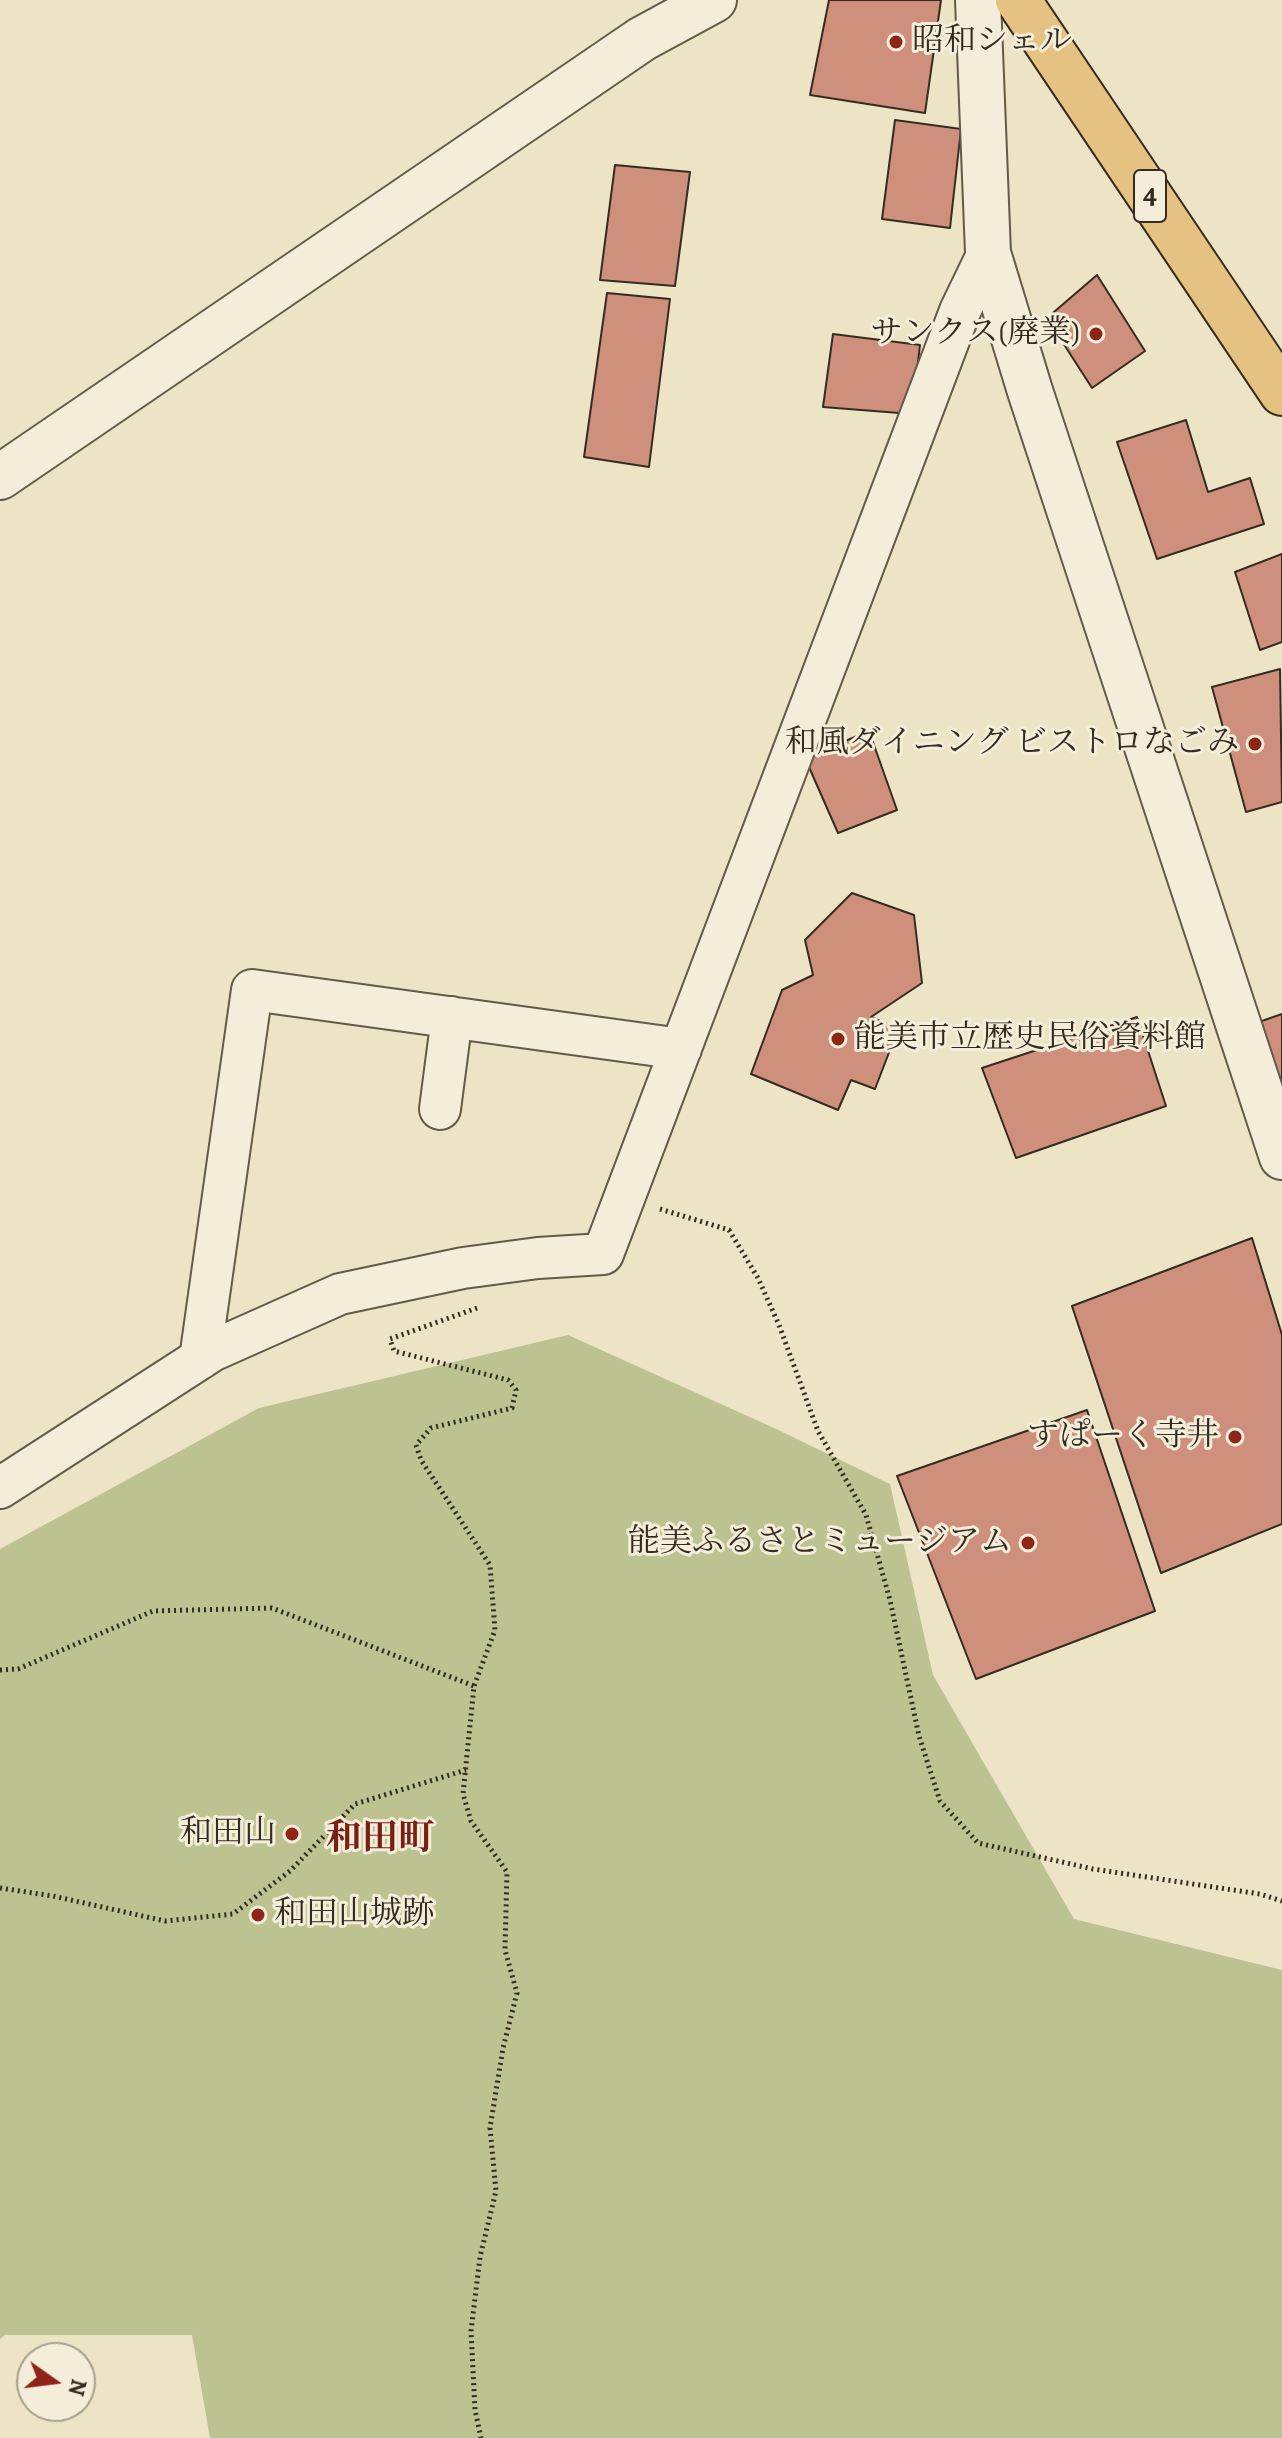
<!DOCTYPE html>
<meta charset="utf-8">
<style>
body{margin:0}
#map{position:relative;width:1282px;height:2438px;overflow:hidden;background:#ece4c4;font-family:Alegreya,serif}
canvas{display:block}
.north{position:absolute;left:16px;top:2342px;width:80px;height:80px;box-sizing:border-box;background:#f3edd9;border:2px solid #a7a08f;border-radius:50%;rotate:104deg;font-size:22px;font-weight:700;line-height:32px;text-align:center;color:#352c20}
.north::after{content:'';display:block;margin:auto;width:28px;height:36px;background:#8f2418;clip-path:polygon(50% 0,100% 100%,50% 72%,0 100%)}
</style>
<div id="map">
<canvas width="1282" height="2438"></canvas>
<div class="north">N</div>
</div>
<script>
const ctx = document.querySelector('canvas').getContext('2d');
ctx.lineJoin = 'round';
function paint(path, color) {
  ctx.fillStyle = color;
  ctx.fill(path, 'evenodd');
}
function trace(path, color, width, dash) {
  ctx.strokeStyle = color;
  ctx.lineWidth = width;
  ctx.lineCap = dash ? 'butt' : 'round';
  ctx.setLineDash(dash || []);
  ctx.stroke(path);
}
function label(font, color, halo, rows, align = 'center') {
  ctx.font = font + ' Alegreya,"Noto Serif JP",serif';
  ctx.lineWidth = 6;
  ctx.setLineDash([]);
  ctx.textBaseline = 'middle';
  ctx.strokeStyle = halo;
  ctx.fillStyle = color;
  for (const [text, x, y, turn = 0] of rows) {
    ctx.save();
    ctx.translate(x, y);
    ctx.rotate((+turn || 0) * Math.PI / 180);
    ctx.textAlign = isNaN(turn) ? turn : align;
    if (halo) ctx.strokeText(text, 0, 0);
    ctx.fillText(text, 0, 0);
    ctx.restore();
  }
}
paint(new Path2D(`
 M568,1335L774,1428L890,1484L933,1675L1074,1919L1282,1970V2438H210L192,2335H5L0,2339V1549L259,1408Z`), '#bcc391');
const building = new Path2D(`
 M829,0H941L925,113L810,95Z
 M895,120L961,129L950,228L882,219Z
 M615,165L690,172L675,286L600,280Z
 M1097,275L1145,351L1092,388L1047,318Z
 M607,293L670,299L649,467L584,457Z
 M833,334L920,345L912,414L823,407Z
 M1186,420L1208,492L1250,478L1264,524L1157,559L1117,442Z
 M1282,554V642L1260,650L1235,572Z
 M1280,669L1282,802L1246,812L1212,687Z
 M869,731L897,810L838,833L805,758Z
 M852,893L914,915L922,983L871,1017L898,1029L875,1089L851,1080L838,1110L751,1074L782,990L813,975L805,940Z
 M1282,1014V1092L1259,1022Z
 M1137,1017L1166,1106L1016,1158L982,1068Z
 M1252,1238L1282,1335V1524L1161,1573L1072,1306Z
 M1087,1410L1155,1611L976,1679L897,1476Z`);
paint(building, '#ce907c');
trace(building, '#352c20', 2);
const minor = new Path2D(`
 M440,1109L452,1017
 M200,1359L252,990L681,1049
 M0,1488L212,1351L340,1294L463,1268L538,1258L603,1254L960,311L988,253`);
const tertiary = new Path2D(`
 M978,0L988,253L1030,391L1282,1157
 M0,477L642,39L714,0`);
const primary = new Path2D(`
 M1018,0L1282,393`);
trace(minor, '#635a49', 44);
trace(tertiary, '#635a49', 48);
trace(primary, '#352c20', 48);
trace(new Path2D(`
 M660,1209L729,1230L758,1278L779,1325L818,1431L866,1515L890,1600L919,1736L940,1801L978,1843L1093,1869L1260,1894L1282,1901
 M477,1308L390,1339L394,1351L508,1380L516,1390L512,1408L431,1428L416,1445L421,1460L490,1565L495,1630L474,1686L463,1794L471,1821L507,1872L505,1950L517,1993L503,2048L490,2128L496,2191L480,2257L471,2331L475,2410L481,2438
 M0,1670L18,1669L153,1611L272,1608L474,1686
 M0,1888L53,1896L165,1921L233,1914L290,1871L355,1804L466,1770`), '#352c20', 5, [2, 4]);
trace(minor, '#f3edd9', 40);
trace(tertiary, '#f3edd9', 44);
trace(primary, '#e6c282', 44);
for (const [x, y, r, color] of [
 [896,42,8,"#8f2418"],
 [1096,334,8,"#8f2418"],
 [1255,744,8,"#8f2418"],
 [838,1039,8,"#8f2418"],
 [1235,1437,8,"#8f2418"],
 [1028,1543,8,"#8f2418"],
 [292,1834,8,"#8f2418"],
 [258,1915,8,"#8f2418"]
]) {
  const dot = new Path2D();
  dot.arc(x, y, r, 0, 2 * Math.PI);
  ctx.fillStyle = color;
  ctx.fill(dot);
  trace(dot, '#f3edd9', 3);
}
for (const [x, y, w] of [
 [1150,196,32]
]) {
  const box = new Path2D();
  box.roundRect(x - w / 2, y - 26, w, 52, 6);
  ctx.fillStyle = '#f3edd9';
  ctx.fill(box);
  trace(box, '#352c20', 2);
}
label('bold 30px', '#352c20', null, [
 ["4",1150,196]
]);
label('32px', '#352c20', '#f3edd9', [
 ["昭和シェル",912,42,"left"],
 ["サンクス(廃業)",1080,334],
 ["和風ダイニング ビストロなごみ",1239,744],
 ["能美市立歴史民俗資料館",854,1039,"left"],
 ["すぱーく寺井",1219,1437],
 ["能美ふるさとミュージアム",1012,1543],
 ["和田山",276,1834],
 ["和田山城跡",274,1915,"left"]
], 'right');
label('bold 36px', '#7a1f14', '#f3edd9', [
 ["和田町",380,1840]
]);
</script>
